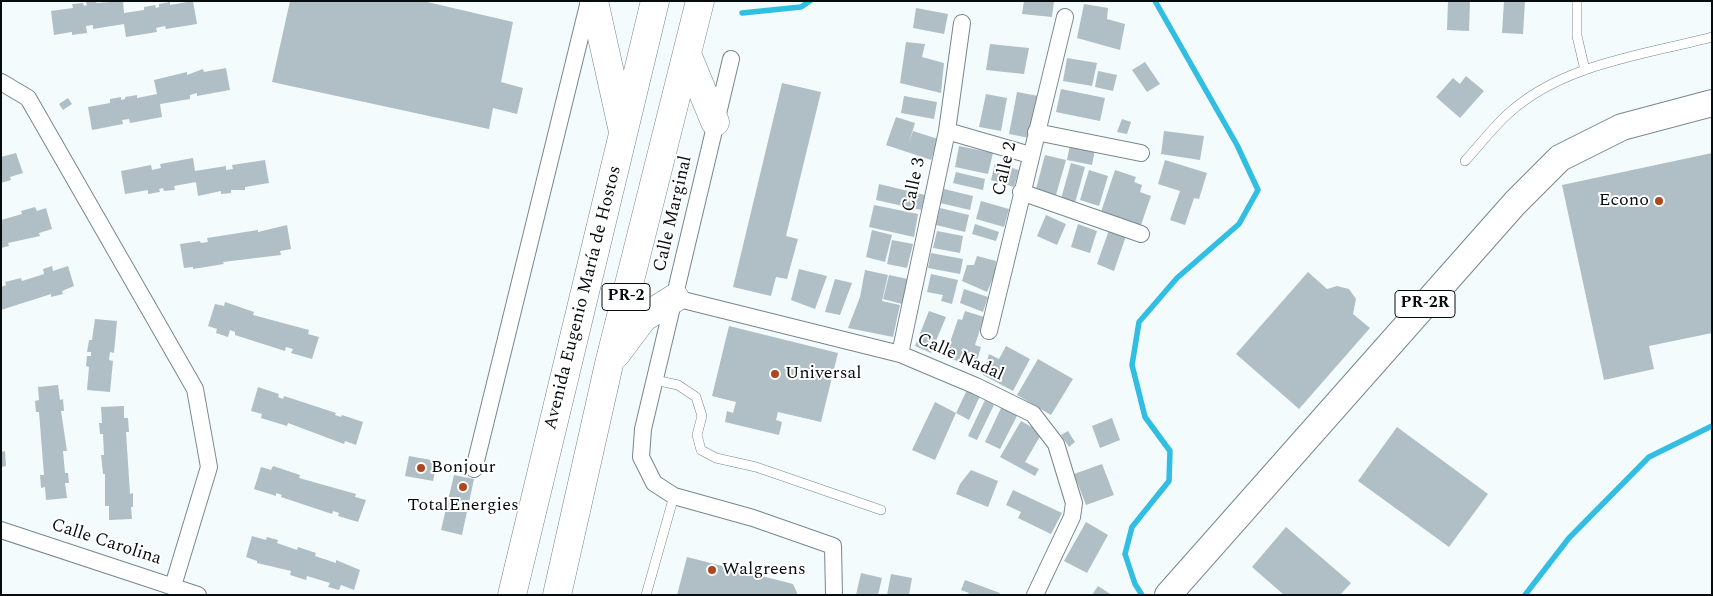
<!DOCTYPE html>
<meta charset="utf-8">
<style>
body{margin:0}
#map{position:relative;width:1713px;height:596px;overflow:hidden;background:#f4fbfd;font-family:Spectral,serif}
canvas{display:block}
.frame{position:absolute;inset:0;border:2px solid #070d0f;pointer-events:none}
</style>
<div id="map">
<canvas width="1713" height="596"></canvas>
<div class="frame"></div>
</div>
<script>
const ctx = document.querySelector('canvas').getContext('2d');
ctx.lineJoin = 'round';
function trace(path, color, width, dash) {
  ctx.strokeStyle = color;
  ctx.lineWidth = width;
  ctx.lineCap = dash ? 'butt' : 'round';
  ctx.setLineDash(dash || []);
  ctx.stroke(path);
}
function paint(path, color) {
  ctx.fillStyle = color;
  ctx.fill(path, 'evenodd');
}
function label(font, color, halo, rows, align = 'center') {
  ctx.font = font + ' Spectral,serif';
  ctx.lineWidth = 4;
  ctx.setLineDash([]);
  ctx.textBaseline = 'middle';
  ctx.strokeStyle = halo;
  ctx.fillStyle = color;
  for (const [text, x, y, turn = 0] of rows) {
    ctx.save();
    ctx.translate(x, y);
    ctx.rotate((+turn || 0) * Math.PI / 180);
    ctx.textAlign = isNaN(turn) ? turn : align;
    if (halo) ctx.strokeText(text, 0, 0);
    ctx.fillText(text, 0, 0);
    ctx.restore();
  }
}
trace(new Path2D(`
 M742,13L801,7L810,1
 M1142,595L1135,584L1125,554L1132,527L1169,481L1170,451L1145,417L1132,365L1139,322L1177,278L1239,224L1258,190L1237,145L1155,1
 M1525,595L1569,538L1649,457L1712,426`), '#32bde2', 5.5);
paint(new Path2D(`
 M94,1L97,3L123,1L124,13L144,10V7L155,5L156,8L159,7V4L170,2V5L193,1L197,24L166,29L165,26L156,28L157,32L126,37L124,24L93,29V25L86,26L87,33L72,35V32L54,35L51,11L73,8L72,4L83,3L84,6L87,5L86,2Z
 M290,1H423L513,22L501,82L523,88L517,114L493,108L489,129L272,82Z
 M1024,1H1054L1052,17L1022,14Z
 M1448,1H1470L1469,31L1447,30Z
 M1504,1H1525L1523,34L1502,33Z
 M1084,4L1108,8L1107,19L1125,24L1120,50L1077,38Z
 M916,8L948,14L944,34L913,28Z
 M906,42L925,44L922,57L944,63L941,93L900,83Z
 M990,44L1029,48L1024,74L986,70Z
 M1067,58L1097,63L1092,86L1063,81Z
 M1145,62L1160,84L1147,92L1132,70Z
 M226,68L230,90L197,96V93L190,95V99L160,104L162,117L130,123L129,119L122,120L123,124L92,130L88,107L110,103V99L121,97V100L125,99V97L137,95V98L157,94L154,80L187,72V75L203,69L204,72Z
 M1098,71L1117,75L1113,91L1095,87Z
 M1466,76L1484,91L1460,118L1436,97L1453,78L1460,84Z
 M782,83L821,92L786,236L798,239L787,279L776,277L771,296L733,287Z
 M1061,89L1105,98L1100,121L1056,112Z
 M1017,92L1038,96L1029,138L1009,134Z
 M986,94L1007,98L1001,131L979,127Z
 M904,96L937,102L934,119L901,113Z
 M68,98L72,104L63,110L59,104Z
 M896,117L915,123L909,142L913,131L938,139L931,160L886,145Z
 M1122,119L1131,122L1127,134L1117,132Z
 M1164,131L1204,136L1200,160L1161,154Z
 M1070,145L1095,150L1092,165L1067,160Z
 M959,146L993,153L988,174L955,167Z
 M16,153L23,173L10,177L11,180L1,183V157Z
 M1712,153V333L1649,346L1654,369L1604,380L1562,185Z
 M1045,155L1066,160L1056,195L1036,189Z
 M193,158L195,171L226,166V170L233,169L232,165L265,160L269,183L245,187V190H231V193L221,194V191L198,196L196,182L174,186L175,190L164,191L163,188L159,189L160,192L148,194V190L125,194L121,171L151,165L152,170L161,168L160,164Z
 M1165,160L1207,173L1199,199L1194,198L1185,225L1170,220L1180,191L1158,184Z
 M995,163L1019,170L1014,187L991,180Z
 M1071,163L1085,167L1075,203L1061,199Z
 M1089,170L1108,176L1099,206L1080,200Z
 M1115,170L1136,177L1134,182L1142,185L1140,192L1151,196L1141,225L1101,212Z
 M956,172L985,179L983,190L953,183Z
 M879,184L925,195L921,210L876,200Z
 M944,189L973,196L970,210L940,203Z
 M981,201L1009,209L1004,227L976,219Z
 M874,205L918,214L914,237L869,227Z
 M35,207L37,211L46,208L52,229L39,233L40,236L8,243L9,246L1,248V220L22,214L21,211Z
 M940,208L969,215L965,232L936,225Z
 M1046,215L1066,224L1057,245L1037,236Z
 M975,224L999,232L996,241L972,234Z
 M1078,224L1097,231L1090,253L1071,247Z
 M287,225L291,249L280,251L281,255L223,262L224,264L193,269V267L184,268L180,244L200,241L201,243L208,242L207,238L258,230V232Z
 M872,230L892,235L885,262L866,257Z
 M1109,230L1126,236L1114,271L1097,264Z
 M937,231L963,236L960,253L933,248Z
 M892,240L913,244L907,268L887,264Z
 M931,253L963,259L960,274L928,268Z
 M977,256L996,261L995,274L987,292L962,281L967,265H974Z
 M52,266L53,271L68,266L74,286L62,291L63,294L51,297V294L1,310V287L6,285L5,282L21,278L22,281L44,274L43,269Z
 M799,269L827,276L815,309L791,300Z
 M865,270L888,275L882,301L900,305L893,337L848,328L860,297Z
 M1308,272L1327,289L1337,286L1349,289L1356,299L1353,314L1370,328L1299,409L1236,354Z
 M931,274L958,280L952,304L941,301L943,295L927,292Z
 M889,275L908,279L902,304L883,299Z
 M835,279L852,283L840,315L825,312Z
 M964,289L988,297L983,312L960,303Z
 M225,302L254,312L253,315L309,330L308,334L319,337L312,359L291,353L293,349L286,347L285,351L235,335V332L230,330L228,337L216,333L217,329L208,326L215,304L224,306Z
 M929,311L946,317L931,353L915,346Z
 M965,311L984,317L975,345L981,347L975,367L945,357L958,319L962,320Z
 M95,319L117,321L114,353L110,352L109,360L113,361L110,392L87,390L89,367L86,366L87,356H91V352H87L89,340H92Z
 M729,326L838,353L821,422L778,412L776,420L782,422L779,435L725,422L727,411L733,413L736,402L712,396Z
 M1006,346L1030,359L1013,391L983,375L989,354L999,359Z
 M1038,359L1073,379L1051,415L1017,395Z
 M58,385L60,400L63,399L64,411H61L67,451H63L65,473H68L69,483H65L67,498L46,500L45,487L41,488L40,475H44L39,412H36L35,401L39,400L38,387Z
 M258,387L279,394L278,397L283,399L284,396L336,413L335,415L341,417L342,415L363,422L356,445L345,441L344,444L288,423L287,426L261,418L262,414L251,411Z
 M967,390L980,396L969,420L956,413Z
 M985,400L994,405L977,440L968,436Z
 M935,402L956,413L935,460L912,450Z
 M124,406V418H128L129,432H126L130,494L133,493V507H131L132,519L109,520V506H105V474H103L101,455H104L103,434H100L99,423H102L101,407Z
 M1002,406L1018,414L1000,449L985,442Z
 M1112,418L1120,440L1100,448L1092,426Z
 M1021,421L1042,433L1025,462L1039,469L1035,476L1000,457Z
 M1397,427L1488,494L1449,547L1358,481Z
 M1068,431L1075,442L1069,447L1061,435Z
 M5,451L6,466L1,467V452Z
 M409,456L437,461L433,481L405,476Z
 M1102,464L1114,495L1086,505L1074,474Z
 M273,466L300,475L299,478L356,494L355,497L366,500L358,522L338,516L339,513L333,511L332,514L281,497L282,495L276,493V496L254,489L261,467L271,470Z
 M971,470L998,481L988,507L956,494L960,484Z
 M454,475L474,479L462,535L441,530Z
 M1013,490L1062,513L1051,534L1018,518L1021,512L1006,505Z
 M1086,522L1108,535L1087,573L1064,561Z
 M1286,527L1351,583L1340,595H1284L1252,567Z
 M252,536L266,540L267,537L278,540L277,543L297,550L298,547L316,553L315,556L336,563V560L360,570L354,590L341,585L339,590L328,587L330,583L307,576L306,580L290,575L291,571L257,563V561L246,557Z
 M687,557L793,584L798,595H677Z
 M861,573L882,578L878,595H856Z
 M891,574L912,578L909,595H887Z
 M965,580L1000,593L999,595H968L969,593L961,590Z
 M1098,586L1112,595H1092Z`), '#afbfc5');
const service = new Path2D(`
 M1577,1V36L1585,70
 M1465,161C1479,146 1493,127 1509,113C1563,64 1643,55 1712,37
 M655,380L678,385L696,397L702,416L697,435L701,450L716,458L756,467L881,510
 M646,595L674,496`);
const minor = new Path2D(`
 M731,59L643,429L641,457L654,483L674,496L753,518L833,546L834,595
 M1,82L28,98L195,389L209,467L173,586
 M947,131L1030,155
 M1036,132L1141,153
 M1021,192L1141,234
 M675,298L900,354L976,386L1033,414L1056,444L1074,503L1072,517L1035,595
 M989,331L1065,17
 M900,354L947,131L962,23
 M474,469L589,1
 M1,530L198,595`);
const primary = new Path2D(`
 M1168,595L1515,203L1560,158L1622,127L1712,103`);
const trunk = new Path2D(`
 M594,1L622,127
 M687,54L715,122
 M616,354L643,318L675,298
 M512,595L655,1
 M557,595L609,364L700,1`);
trace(service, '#77878d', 10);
trace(minor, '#77878d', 18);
trace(primary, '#77878d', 28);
trace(trunk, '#77878d', 29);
trace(service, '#fff', 9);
trace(minor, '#fff', 16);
trace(primary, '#fff', 26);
trace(trunk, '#fff', 28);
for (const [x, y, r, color] of [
 [1659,201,5,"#ad471e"],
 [775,374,5,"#ad471e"],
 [421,468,5,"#ad471e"],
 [463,487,5,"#ad471e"],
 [712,570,5,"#ad471e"]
]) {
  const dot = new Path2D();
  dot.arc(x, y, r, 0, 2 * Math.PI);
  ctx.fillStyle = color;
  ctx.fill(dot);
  trace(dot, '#fff', 2);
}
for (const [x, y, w] of [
 [626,297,48],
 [1425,304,60]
]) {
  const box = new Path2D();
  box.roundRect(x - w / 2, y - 13.5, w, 27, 4);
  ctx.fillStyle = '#fff';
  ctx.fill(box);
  trace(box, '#070d0f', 1);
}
label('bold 16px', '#070d0f', null, [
 ["PR-2",626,297],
 ["PR-2R",1425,304]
]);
label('18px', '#070d0f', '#fff', [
 ["Calle 2",1006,169,-77],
 ["Calle 3",915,185,-78],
 ["Calle Marginal",674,214,-77],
 ["Avenida Eugenio María de Hostos",584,298,-76],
 ["Calle Nadal",960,358,24],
 ["Calle Carolina",106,543,18]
]);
label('18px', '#070d0f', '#fff', [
 ["Econo",1649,201,"right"],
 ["Universal",785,374],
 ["Bonjour",431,468],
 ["TotalEnergies",463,506,"center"],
 ["Walgreens",722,570]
], 'left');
</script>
